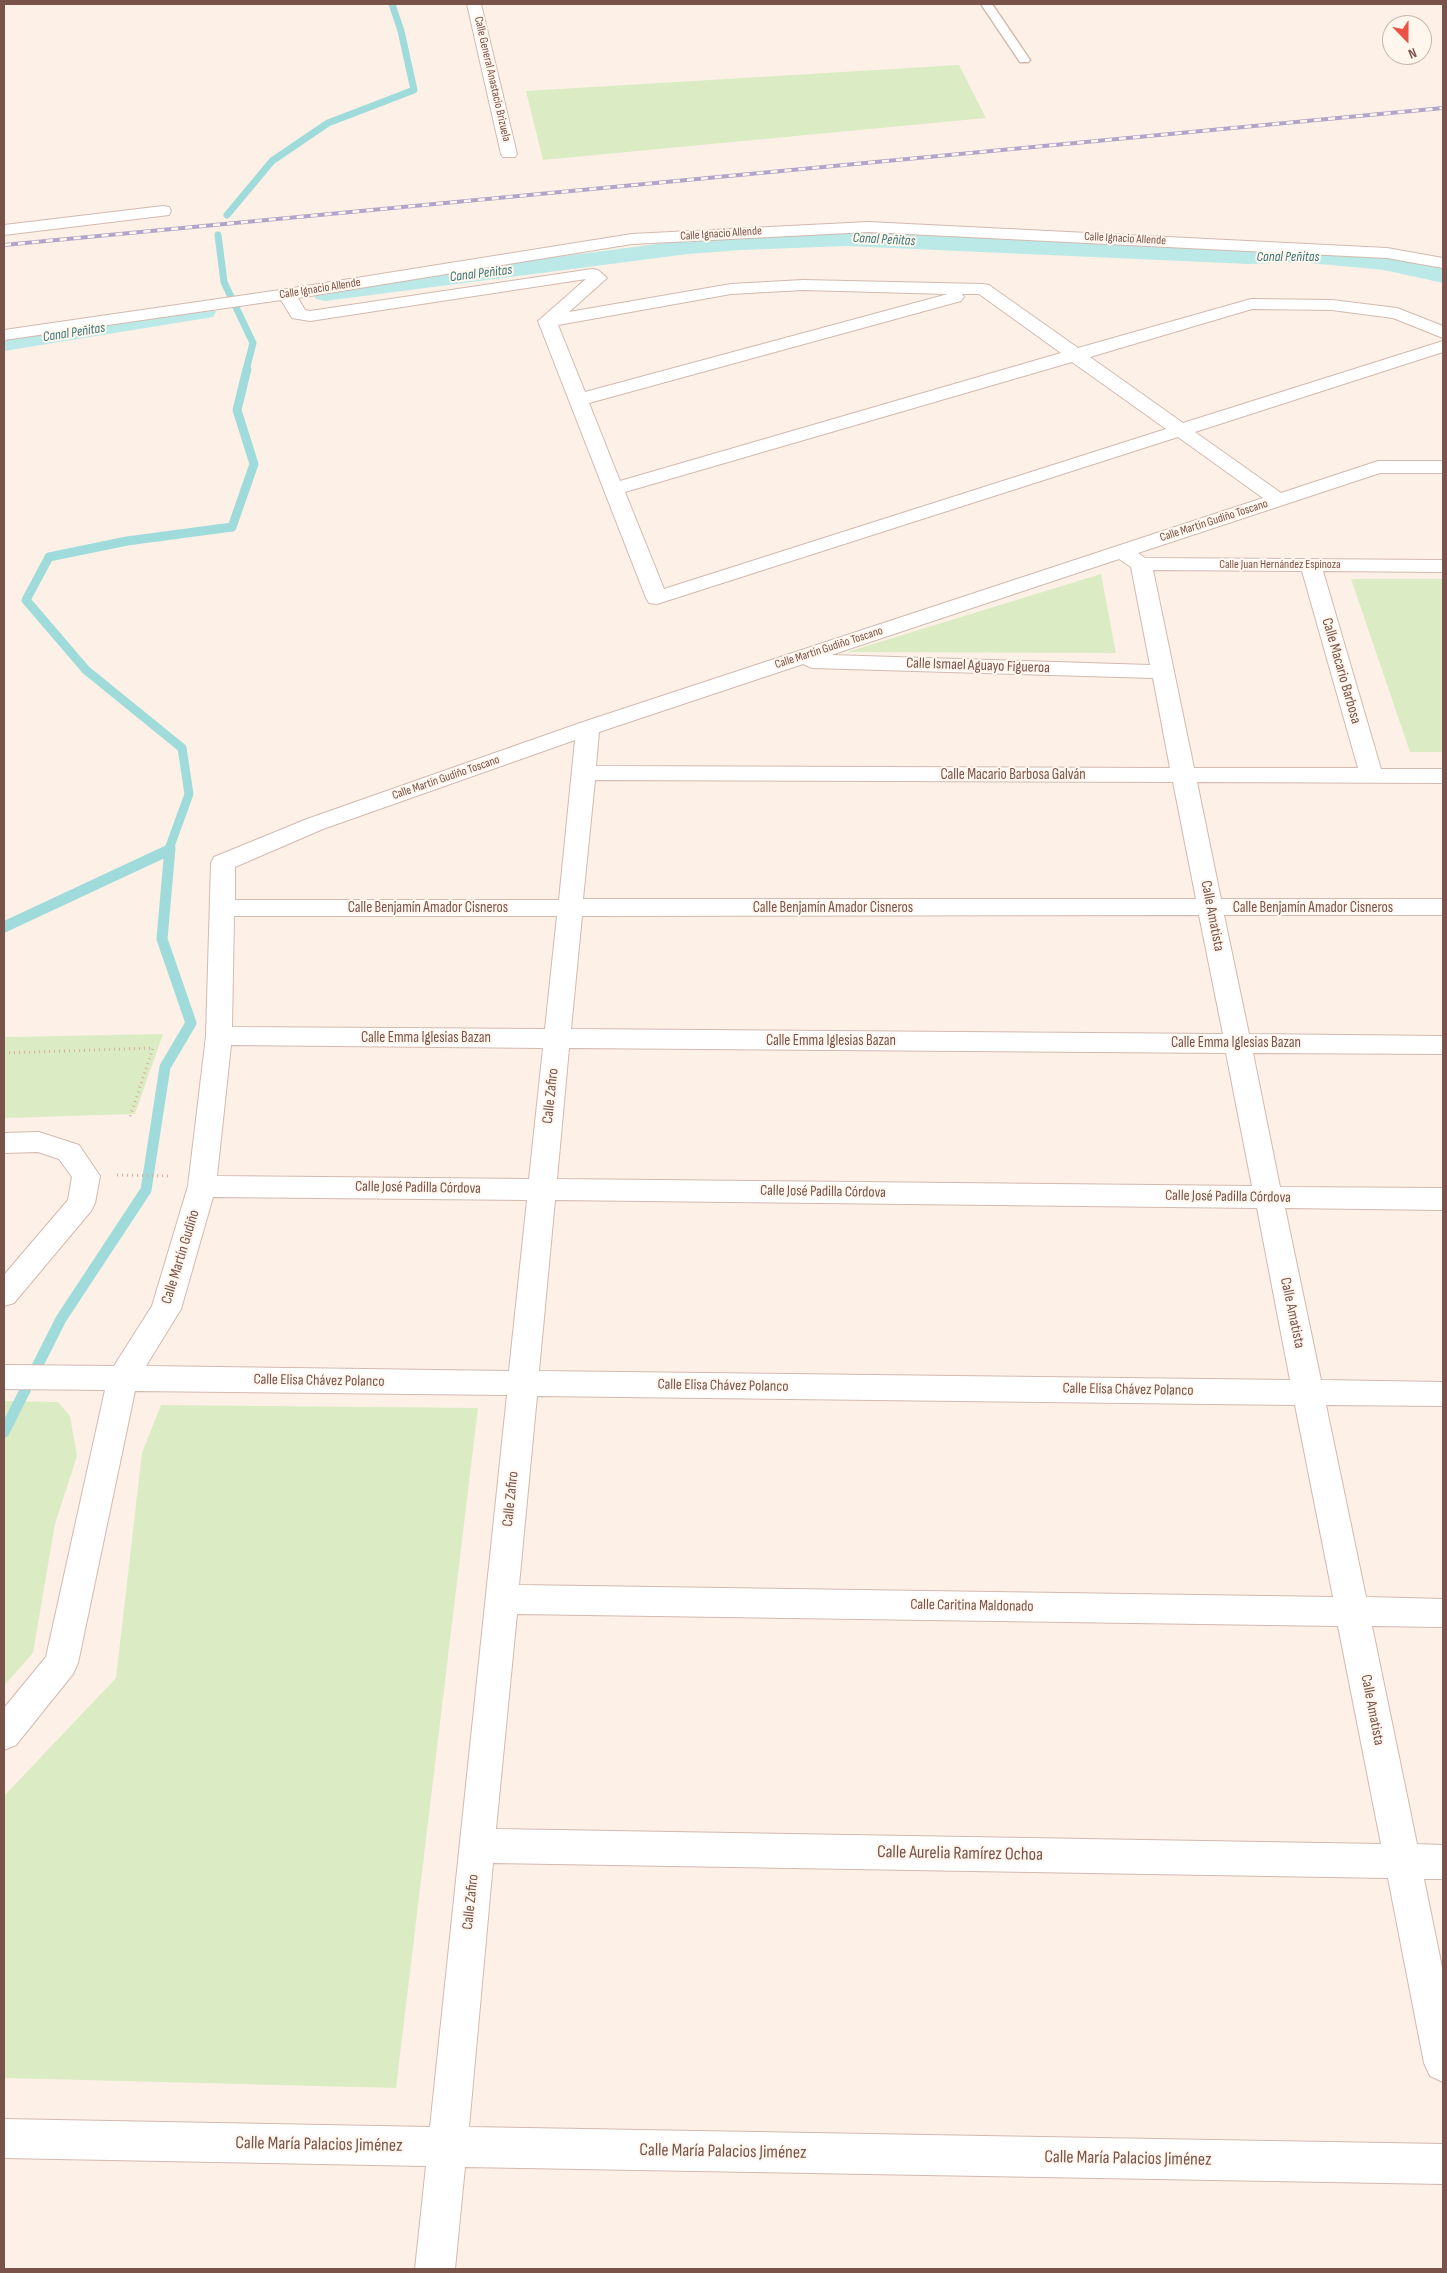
<!DOCTYPE html>
<meta charset="utf-8">
<style>
body{margin:0}
#map{position:relative;width:1447px;height:2273px;overflow:hidden;background:#fdf1e7;font-family:"Sofia Sans Condensed",sans-serif}
canvas{display:block}
.frame{position:absolute;inset:0;border:5px solid #795349;pointer-events:none}
.north{position:absolute;left:1382px;top:15px;width:50px;height:50px;box-sizing:border-box;background:#fff6ee;border:1px solid #c9b5ac;border-radius:50%;rotate:158deg;font-size:14px;font-weight:700;line-height:20px;text-align:center;color:#795349}
.north::after{content:'';display:block;margin:auto;width:18px;height:22px;background:#ed5247;clip-path:polygon(50% 0,100% 100%,50% 72%,0 100%)}
</style>
<div id="map">
<canvas width="1447" height="2273"></canvas>
<div class="frame"></div>
<div class="north">N</div>
</div>
<script>
const ctx = document.querySelector('canvas').getContext('2d');
ctx.lineJoin = 'round';
function paint(path, color) {
  ctx.fillStyle = color;
  ctx.fill(path, 'evenodd');
}
function trace(path, color, width, dash) {
  ctx.strokeStyle = color;
  ctx.lineWidth = width;
  ctx.lineCap = dash ? 'butt' : 'round';
  ctx.setLineDash(dash || []);
  ctx.stroke(path);
}
function label(font, color, halo, rows, align = 'center') {
  ctx.font = font + ' "Sofia Sans Condensed",sans-serif';
  ctx.lineWidth = 4;
  ctx.setLineDash([]);
  ctx.textBaseline = 'middle';
  ctx.strokeStyle = halo;
  ctx.fillStyle = color;
  for (const [text, x, y, turn = 0] of rows) {
    ctx.save();
    ctx.translate(x, y);
    ctx.rotate((+turn || 0) * Math.PI / 180);
    ctx.textAlign = isNaN(turn) ? turn : align;
    if (halo) ctx.strokeText(text, 0, 0);
    ctx.fillText(text, 0, 0);
    ctx.restore();
  }
}
paint(new Path2D(`
 M959,65L986,118L543,160L526,91Z
 M1101,574L1116,653L847,652Z
 M1351,579H1443V752H1410Z
 M163,1034L135,1114L4,1118V1037Z
 M4,1401L58,1402L70,1416L77,1456L55,1524L33,1653L4,1686Z
 M161,1405L478,1408L396,2088L4,2078V1796L116,1678L142,1453Z`), '#dbecc4');
trace(new Path2D(`
 M227,215L272,161L328,123L414,90L401,31L392,4
 M218,235L224,282L253,343L246,370`), '#9fdbdb', 7);
trace(new Path2D(`
 M169,849L189,794L182,748L86,670L26,600L49,557L127,541L232,527L254,464L237,410L247,369`), '#9fdbdb', 9);
trace(new Path2D(`
 M4,927L169,850
 M4,1432L61,1319L146,1190L165,1067L191,1023L162,939L170,848`), '#9fdbdb', 11);
paint(new Path2D(`
 M847,232L1249,250L1299,248L1384,256L1443,269V283L1384,270L1299,262L1249,264L847,246L741,250L688,254L325,301L316,299L313,294L316,289L325,287L688,240Z
 M204,305L213,307L216,312L213,317L4,351V336Z`), '#bae9e8');
const lane = new Path2D(`
 M981,4H992L1030,60L1028,62H1020Z`);
const street = new Path2D(`
 M467,4H481L517,154L515,157H503L501,154Z
 M163,206L169,207L171,211L169,215L4,235V225Z
 M868,222L1387,248L1443,258V268L1387,258L868,232L632,244L298,298L305,310L310,311L592,269L598,270L607,278L569,312L731,284L803,280L983,284L989,285L1078,348L1251,299L1332,300L1397,308L1443,326V338L1393,318L1332,310L1252,309L1090,357L1183,423L1443,341V352L1195,432L1281,493L1378,461H1443V473H1380L1138,553L1145,558L1443,560V572L1323,571L1381,769H1443V783L1197,782L1221,899H1443V915H1224L1249,1034L1443,1036V1054L1253,1053L1280,1187L1443,1188V1210L1285,1208L1321,1380L1443,1382V1406L1326,1405L1366,1597L1443,1599V1627L1372,1626L1417,1844L1443,1845V1879H1424L1443,1972V2082L1430,2076L1424,2063L1388,1878L493,1863L469,2127L1443,2144V2184L465,2167L455,2269H415L426,2166L4,2158V2119L430,2127L507,1395L135,1391L78,1663L73,1674L16,1745L4,1750V1708L46,1657L105,1390L4,1389V1365L114,1366L152,1306L188,1186L206,1036L211,863L214,857L307,819L580,723L1263,498L1178,437L657,604L649,603L646,598L538,321L586,279L310,321L292,318L281,300L4,340V330L287,289L632,234ZM803,290L948,294L585,392L558,325L731,294ZM962,294H979L1061,353L620,481L589,403L961,301L964,297ZM1072,362L1166,429L664,589L625,492ZM1119,559L1131,567L1150,665L831,655ZM1153,570L1302,571L1358,768H1194ZM803,664L812,668L1153,678L1170,768L596,766L599,732ZM575,740L559,900H235V867L323,829ZM595,780L1173,782L1196,899H583ZM1199,915L1223,1034L571,1029L582,916ZM234,916H557L545,1029L232,1027ZM231,1045L543,1048L529,1179L217,1176ZM569,1048L1226,1053L1252,1186L557,1179ZM213,1197L527,1200L509,1371L146,1366L181,1309ZM555,1200L1257,1208L1290,1380L539,1371ZM537,1396L1295,1405L1333,1597L519,1585ZM517,1614L1338,1626L1381,1844L496,1829Z
 M39,1132L79,1145L100,1176L95,1203L91,1211L14,1303L4,1306V1275L68,1200L72,1177L59,1159L38,1152L4,1153V1133Z`);
trace(lane, '#d3b9ae', 3);
trace(street, '#d3b9ae', 2);
trace(new Path2D(`
 M4,1053L153,1048L129,1120
 M117,1175L171,1176`), '#daad9f', 3, [1, 4]);
paint(lane, '#fff');
paint(street, '#fff');
const rail = new Path2D(`
 M4,245L1443,108`);
trace(rail, '#b2a4c9', 4);
trace(rail, '#fff6ee', 2.5, [7]);
label('12px', '#795349', '#fff6ee', [
 ["Calle General Anastacio Brizuela",492,79,77],
 ["Calle Ignacio Allende",721,234,-4],
 ["Calle Ignacio Allende",1125,239,3],
 ["Calle Ignacio Allende",320,289,-9],
 ["Calle Martín Gudiño Toscano",1214,521,-18],
 ["Calle Juan Hernández Espinoza",1280,565],
 ["Calle Martín Gudiño Toscano",829,648,-18],
 ["Calle Martín Gudiño Toscano",446,778,-19]
]);
label('italic 14px', '#397677', '#fff6ee', [
 ["Canal Peñitas",884,240,3],
 ["Canal Peñitas",1288,257],
 ["Canal Peñitas",481,274,-7],
 ["Canal Peñitas",74,333,-9]
]);
label('15px', '#795349', '#fff6ee', [
 ["Calle Ismael Aguayo Figueroa",978,666,2],
 ["Calle Macario Barbosa",1341,671,74],
 ["Calle Macario Barbosa Galván",1013,775],
 ["Calle Benjamín Amador Cisneros",428,908],
 ["Calle Benjamín Amador Cisneros",833,908],
 ["Calle Benjamín Amador Cisneros",1313,908],
 ["Calle Amatista",1212,916,79],
 ["Calle Emma Iglesias Bazan",426,1038],
 ["Calle Emma Iglesias Bazan",831,1041],
 ["Calle Emma Iglesias Bazan",1236,1043],
 ["Calle Zafiro",551,1096,-84],
 ["Calle José Padilla Córdova",418,1188,1],
 ["Calle José Padilla Córdova",823,1192,1],
 ["Calle José Padilla Córdova",1228,1197,1],
 ["Calle Martín Gudiño",181,1257,-73],
 ["Calle Amatista",1292,1313,78],
 ["Calle Elisa Chávez Polanco",319,1381,1],
 ["Calle Elisa Chávez Polanco",723,1386,1],
 ["Calle Elisa Chávez Polanco",1128,1390,1],
 ["Calle Zafiro",511,1499,-84],
 ["Calle Caritina Maldonado",972,1606,1],
 ["Calle Amatista",1372,1710,79],
 ["Calle Zafiro",471,1902,-84]
]);
label('18px', '#795349', '#fff6ee', [
 ["Calle Aurelia Ramírez Ochoa",960,1854,1],
 ["Calle María Palacios Jiménez",319,2145,1],
 ["Calle María Palacios Jiménez",723,2152,1],
 ["Calle María Palacios Jiménez",1128,2159,1]
]);
</script>
